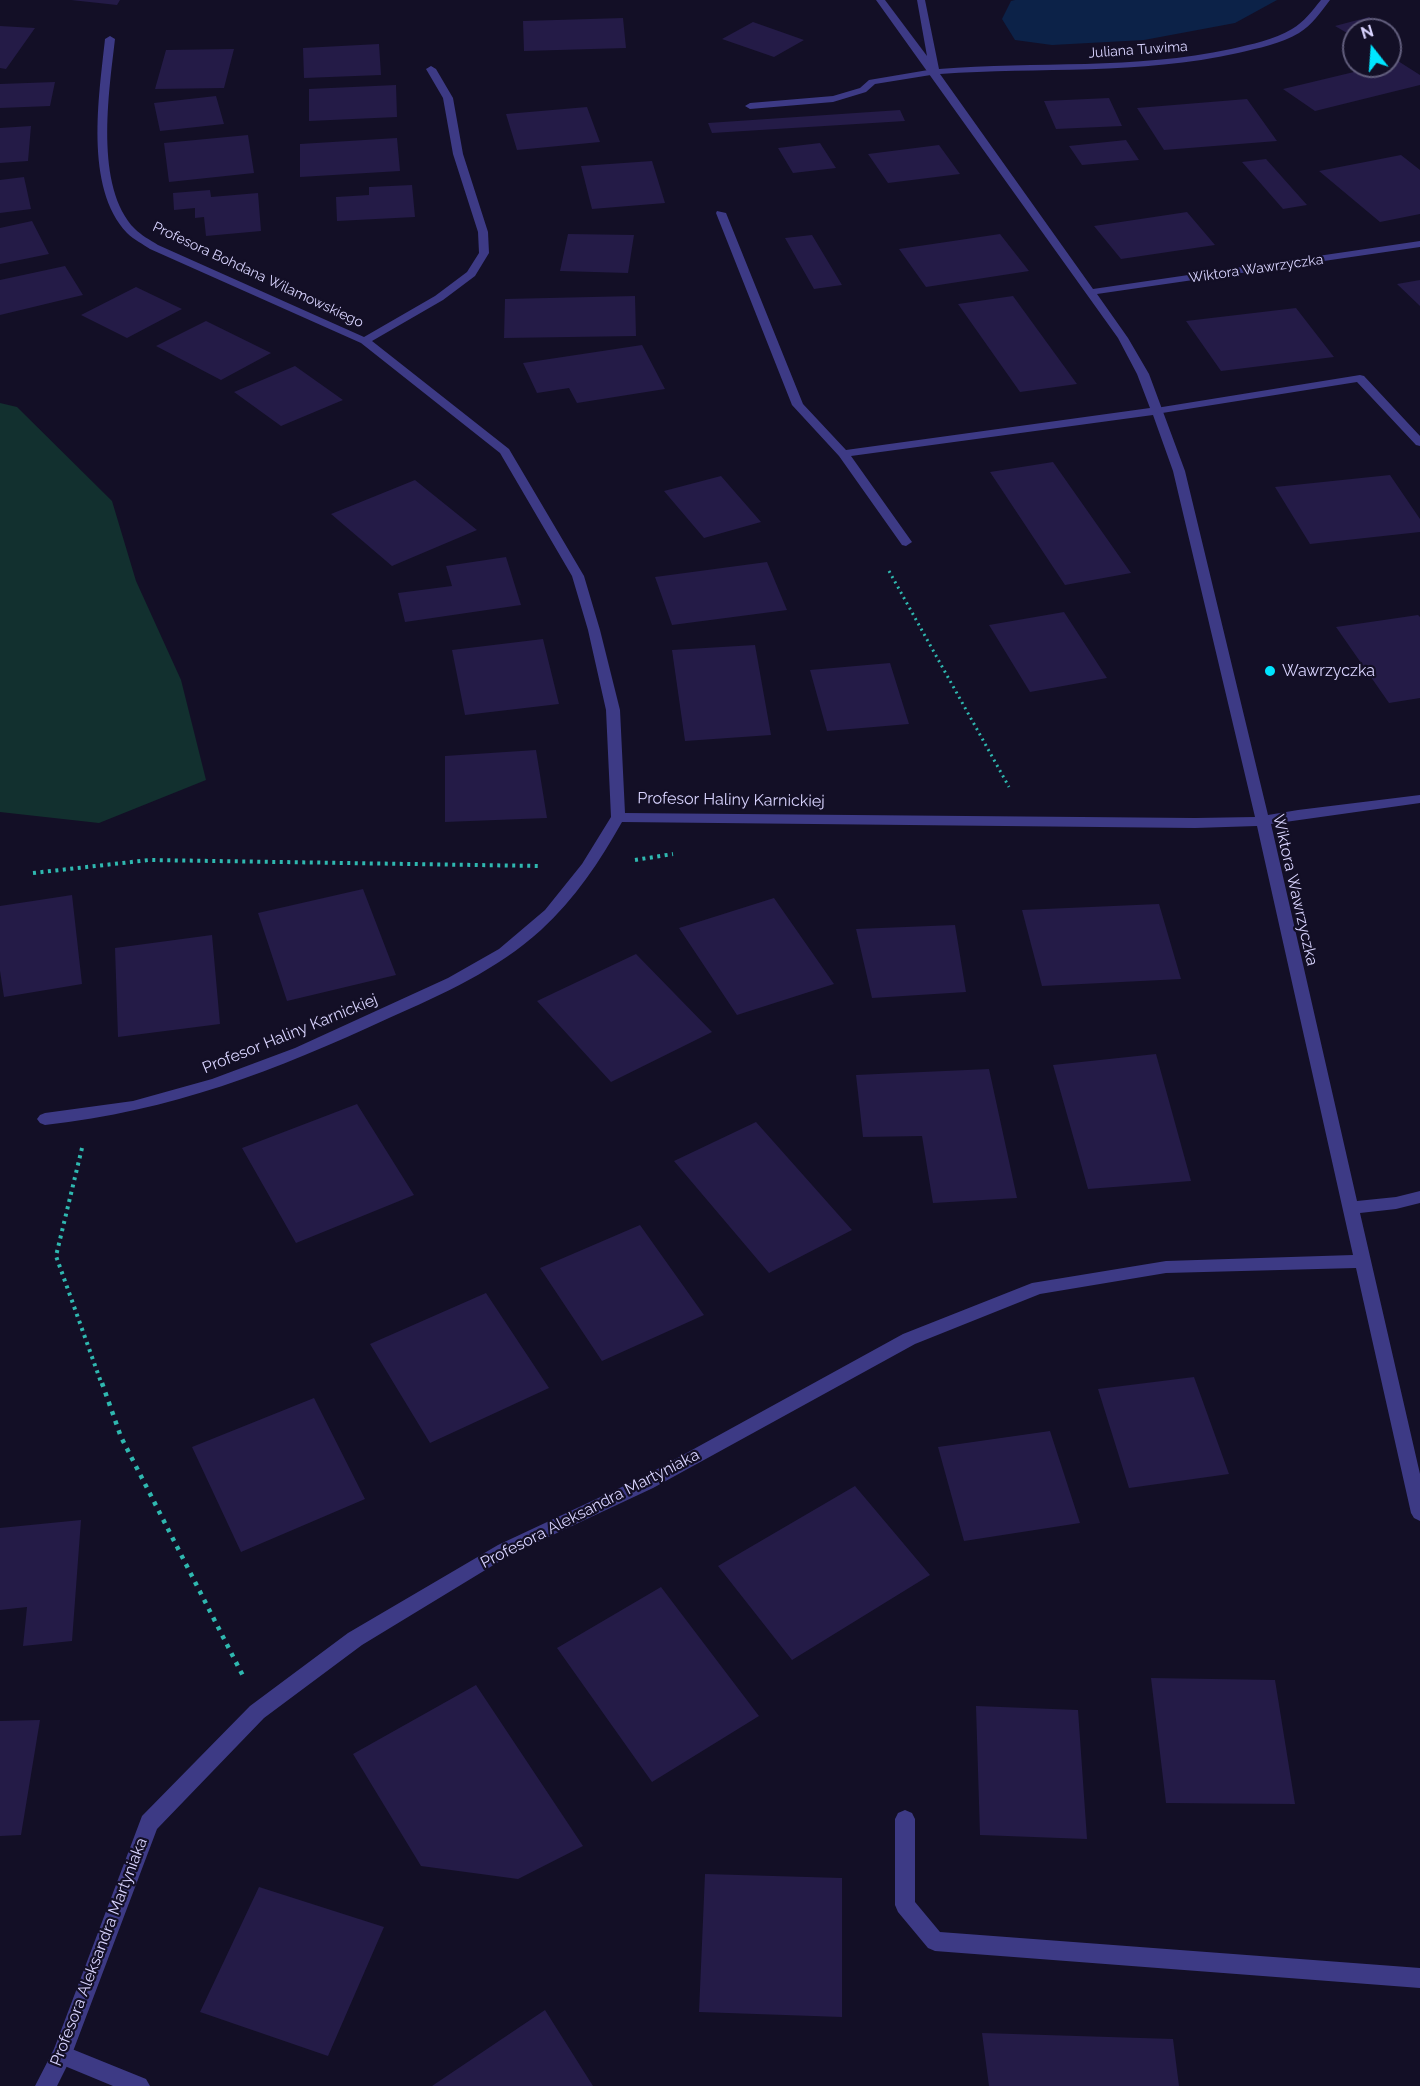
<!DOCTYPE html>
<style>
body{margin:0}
#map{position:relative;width:1420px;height:2086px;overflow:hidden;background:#130f26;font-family:Raleway,sans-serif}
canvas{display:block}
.north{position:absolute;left:1342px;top:18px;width:60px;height:60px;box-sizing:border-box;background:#130f26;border:2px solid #625e7d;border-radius:50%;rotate:343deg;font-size:16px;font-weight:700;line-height:24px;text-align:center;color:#d9d4ff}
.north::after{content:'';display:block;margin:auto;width:21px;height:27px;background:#00e5ff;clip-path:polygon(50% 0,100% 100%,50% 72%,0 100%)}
</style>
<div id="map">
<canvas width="1420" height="2086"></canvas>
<div class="north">N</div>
</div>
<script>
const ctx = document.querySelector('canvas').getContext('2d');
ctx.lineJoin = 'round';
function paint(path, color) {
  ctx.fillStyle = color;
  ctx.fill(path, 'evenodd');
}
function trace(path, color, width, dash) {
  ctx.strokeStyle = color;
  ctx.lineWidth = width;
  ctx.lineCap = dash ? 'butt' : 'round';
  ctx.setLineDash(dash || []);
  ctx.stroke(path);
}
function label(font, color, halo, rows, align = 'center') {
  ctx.font = font + ' Raleway,sans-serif';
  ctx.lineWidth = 4.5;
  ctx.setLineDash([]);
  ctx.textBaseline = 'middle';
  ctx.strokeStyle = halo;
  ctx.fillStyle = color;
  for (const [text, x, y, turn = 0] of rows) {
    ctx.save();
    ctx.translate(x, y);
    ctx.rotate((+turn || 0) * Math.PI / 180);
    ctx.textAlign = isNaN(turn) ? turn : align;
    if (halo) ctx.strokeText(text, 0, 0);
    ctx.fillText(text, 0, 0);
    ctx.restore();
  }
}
paint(new Path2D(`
 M0,403L17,407L112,501L136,581L181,680L206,780L99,823L0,812Z`), '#12302f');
paint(new Path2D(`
 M1015,0H1277L1235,23L1144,40L1052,45L1015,40L1002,19L1011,1Z`), '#0c2248');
paint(new Path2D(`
 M71,0H120L117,5Z
 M1369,17L1393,30H1354V37L1335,26Z
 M623,18L626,48L524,51L523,21Z
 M753,22L804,40L774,57L722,39Z
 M0,26L35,28L6,69L0,68Z
 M379,44L381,75L304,78L303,48Z
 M234,49L224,88L155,89L166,50Z
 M1398,61L1420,75V85L1315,111L1283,89L1379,66H1390V63Z
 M55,82L50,106L0,108V84Z
 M396,85L397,117L309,121V89Z
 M216,96L224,124L160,131L154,103Z
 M1109,98L1122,126L1056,129L1044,101Z
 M1247,99L1277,141L1164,150L1137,108Z
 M587,107L600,142L517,150L506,114Z
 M900,110L905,121L712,133L708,123Z
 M31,126L28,161L0,163V128Z
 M248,135L254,173L169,182L164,143Z
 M397,138L400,171L300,177V144Z
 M1126,140L1139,160L1082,165L1069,146Z
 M820,143L836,168L793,173L778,148Z
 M939,145L960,174L888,183L868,154Z
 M1401,155L1420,170V214L1380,222L1319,171Z
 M1266,159L1307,205L1283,209L1242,162Z
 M652,161L665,203L592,209L581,166Z
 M24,177L31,209L0,213V180Z
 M412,185L415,217L337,221L336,197L369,195V187Z
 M210,190L211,197L258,193L261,231L206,236L204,217L195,218V208L174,210L173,193Z
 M1187,212L1215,245L1121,259L1094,226Z
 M32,221L49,254L0,264V228Z
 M568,234L634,235L628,273L560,271Z
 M1000,234L1029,271L926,287L899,249Z
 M812,235L842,285L814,289L785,238Z
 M65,266L83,295L0,315V280Z
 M1420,280V306L1397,284Z
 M136,287L182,309L127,338L81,315Z
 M635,296L636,336L504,338L505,299Z
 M1013,296L1077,384L1020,392L958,304Z
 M1296,308L1334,357L1221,371L1186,321Z
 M206,321L271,353L221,380L156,346Z
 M642,345L665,389L577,403L569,388L537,393L523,363Z
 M295,366L343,400L281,426L234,392Z
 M1053,462L1131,573L1065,585L990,472Z
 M1390,475L1420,519V532L1310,544L1275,487Z
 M721,476L761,522L704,538L664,491Z
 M415,480L477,530L392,566L331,514Z
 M506,557L521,605L405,622L398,593L452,586L446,566Z
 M767,562L787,610L672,625L655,577Z
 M1064,612L1107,678L1030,692L989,625Z
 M1418,615L1420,617V698L1389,703L1336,627Z
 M543,639L559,704L465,715L452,650Z
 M755,645L771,735L685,741L672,650Z
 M890,663L909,724L827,731L810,670Z
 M536,750L547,818L445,822V756Z
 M363,889L396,975L287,1001L258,913Z
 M72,895L82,984L4,997L0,971V906Z
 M774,898L834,984L737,1015L679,928Z
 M1159,904L1181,979L1042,986L1022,910Z
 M955,925L966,992L872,998L856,929Z
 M212,935L220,1024L118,1037L115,948Z
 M636,954L712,1032L611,1082L537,1001Z
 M1156,1054L1191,1181L1088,1189L1053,1065Z
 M989,1069L1017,1198L933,1203L922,1136L863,1137L856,1075Z
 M357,1104L414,1195L296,1243L242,1148Z
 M756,1122L852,1230L769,1273L674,1161Z
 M640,1225L704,1315L602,1361L540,1268Z
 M486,1293L549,1388L430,1443L370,1344Z
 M1194,1377L1229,1474L1129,1488L1098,1389Z
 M314,1398L365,1499L241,1552L192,1447Z
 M1050,1431L1080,1523L964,1541L938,1447Z
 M855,1486L930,1575L792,1660L718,1566Z
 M81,1520L72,1641L23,1646L27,1607L0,1610V1528Z
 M661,1587L759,1716L652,1782L557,1648Z
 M1151,1678L1275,1680L1295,1804L1166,1803Z
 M476,1685L583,1846L518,1879L421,1866L353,1754Z
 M976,1706L1078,1710L1087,1839L980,1835Z
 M40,1720L21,1835L0,1836V1721Z
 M705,1874L842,1878V2017L699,2012Z
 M259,1887L384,1927L328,2056L200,2012Z
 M545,2010L593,2086H432Z
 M982,2033L1173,2039L1179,2086H989Z`), '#241b47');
trace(new Path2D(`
 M889,571L1009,787`), '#2fb8b0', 3, [2, 4]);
trace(new Path2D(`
 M635,860L673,854
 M33,873L149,860L541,866
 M82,1148L56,1256L102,1385`), '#2fb8b0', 4, [3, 4.5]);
trace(new Path2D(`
 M102,1383L121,1437L243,1676`), '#2fb8b0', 4.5, [4, 6]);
paint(new Path2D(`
 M934,69L939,72L937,74L875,84L866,92L833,102L750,109L745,106L750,103L833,96L860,88L869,80Z
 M1360,375L1364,376L1420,436V446L1416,445L1357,382L1156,414L1150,411L1156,408Z
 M905,1810L912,1813L915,1819V1902L940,1932L1420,1968V1988L935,1951L928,1948L898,1912L895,1905V1819L898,1813Z
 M62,2045L146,2079L150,2086H113L55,2062L52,2055L55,2048Z`), '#3d3a85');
paint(new Path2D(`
 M876,0H885L927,56L917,0H925L939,69C1036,61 1135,70 1231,49C1252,44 1274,40 1292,29C1304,22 1312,11 1321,0H1330C1321,12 1312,25 1299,33C1281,44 1258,48 1238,53C1140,75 1040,67 940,74L1093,289L1420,241V247L1097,294L1128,338L1149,374L1185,471L1268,815L1298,810L1420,795V803L1271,824L1357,1201L1396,1197L1420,1191V1203L1396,1209L1360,1213L1420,1474V1521L1414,1518L1411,1513L1356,1268L1166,1273L1040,1294L915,1344L653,1488L510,1555L362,1645L264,1718L157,1829L69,2062L57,2086H35L54,2049L142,1816L250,1706L348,1633L498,1545L641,1478L903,1334L1032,1283L1166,1261L1353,1255L1257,826L1195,828L622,822C600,861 575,899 541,930C497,970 443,994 389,1018C275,1071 171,1111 45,1125L40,1123L37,1119L40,1115L45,1113L133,1101L212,1079L295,1048L448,978L499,949L545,910L582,864L611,817L606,710L588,630L572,576L500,453L361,343L150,249C143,244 134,240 127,233C84,187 99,96 105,39L110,36L115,39C109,92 94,187 135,229C141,235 150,240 158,245L364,337L435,296L467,272L479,253L478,232L453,154L443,98L426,69L431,66L436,69L453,98L463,154L488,232L489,253L475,276L443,300L372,341L509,449L584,576L600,630L620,710L625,813L1195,818L1255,817L1173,471L1153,415L851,456L912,542L906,546L902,545L839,456L792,405L716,213L717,211L726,213L803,404L846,450L1150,408L1137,374L1118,338Z`), '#3d3a85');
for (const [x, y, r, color] of [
 [1270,671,6,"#00e5ff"]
]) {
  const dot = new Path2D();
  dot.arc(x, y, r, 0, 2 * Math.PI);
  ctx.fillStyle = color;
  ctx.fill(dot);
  trace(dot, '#130f26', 2);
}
label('14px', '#d9d4ff', '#130f26', [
 ["Juliana Tuwima",1138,50,-4],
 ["Wiktora Wawrzyczka",1256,269,-8],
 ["Profesora Bohdana Wilamowskiego",258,275,25]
]);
label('16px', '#d9d4ff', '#130f26', [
 ["Wawrzyczka",1282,671]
], 'left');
label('16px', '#d9d4ff', '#130f26', [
 ["Profesor Haliny Karnickiej",731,800,1],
 ["Wiktora Wawrzyczka",1295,890,77],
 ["Profesor Haliny Karnickiej",290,1034,-22],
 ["Profesora Aleksandra Martyniaka",590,1509,-27],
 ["Profesora Aleksandra Martyniaka",99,1952,-69]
]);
</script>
